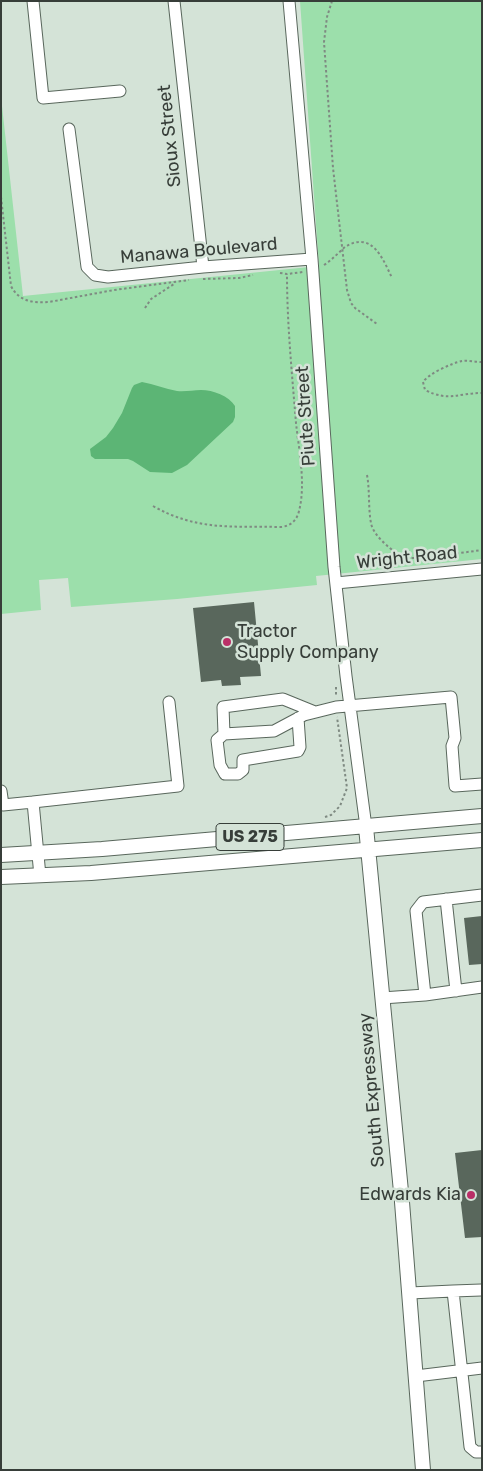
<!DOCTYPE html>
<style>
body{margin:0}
#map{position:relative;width:483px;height:1471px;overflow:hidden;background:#d4e3d7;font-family:Rubik,sans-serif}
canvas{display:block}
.frame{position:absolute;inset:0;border:2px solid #373e39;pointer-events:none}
</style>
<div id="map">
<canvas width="483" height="1471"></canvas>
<div class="frame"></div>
</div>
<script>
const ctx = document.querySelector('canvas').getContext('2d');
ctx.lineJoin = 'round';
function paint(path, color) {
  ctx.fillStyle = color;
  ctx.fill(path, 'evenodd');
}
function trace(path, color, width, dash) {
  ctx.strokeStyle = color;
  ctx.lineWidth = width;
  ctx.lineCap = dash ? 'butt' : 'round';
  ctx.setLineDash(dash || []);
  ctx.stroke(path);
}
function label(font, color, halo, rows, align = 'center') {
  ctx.font = font + ' Rubik,sans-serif';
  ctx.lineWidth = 5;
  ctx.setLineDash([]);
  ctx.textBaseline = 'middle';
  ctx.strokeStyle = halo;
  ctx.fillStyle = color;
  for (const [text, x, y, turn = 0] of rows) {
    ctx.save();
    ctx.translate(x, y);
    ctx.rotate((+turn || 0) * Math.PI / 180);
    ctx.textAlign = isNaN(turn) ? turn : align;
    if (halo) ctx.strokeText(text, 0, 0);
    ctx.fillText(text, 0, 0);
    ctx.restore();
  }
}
paint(new Path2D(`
 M300,1H482V559L316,576L317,585L177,599L71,607L68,578L39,580L41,610L1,614V97L23,296L319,266Z`), '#9cdfab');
paint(new Path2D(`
 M142,382C154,384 165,389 177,391C185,392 193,390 201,390C213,390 229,396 235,406V417L233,422L187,465L172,473L150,472L133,461L128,459H95L91,456L90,449L106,437L113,428L122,413L132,388L134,385Z`), '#5cb575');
paint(new Path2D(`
 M254,602L261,676L240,677L241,685L222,686L221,680L201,682L193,608Z
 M482,916V964L469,965L464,918Z
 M482,1150V1237L465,1238L455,1153Z`), '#59675c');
const minor = new Path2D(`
 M33,1L43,98L120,91
 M174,1L203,267
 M289,1L312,259L334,567L346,676L366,827
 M69,129L87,267L95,275L108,277L203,267L312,259
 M336,583L482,569
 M315,712L283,699L223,707L224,734L274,731L304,715L336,707L451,697L455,738L452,746L455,786L482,784
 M224,734L217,740L220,765L225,774H238L243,770V760L298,751L300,747L298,718
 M1,791L3,805L33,802
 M40,876L33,802L178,786L169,702
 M482,895L423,902L416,911L425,995L482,987
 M446,899L456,991
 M382,998L425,995
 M453,1291L481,1290
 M410,1293L453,1291L470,1447L476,1452H482
 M416,1376L482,1368`);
const major = new Path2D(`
 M366,827L402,1202L423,1470
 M1,855L102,849L482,816
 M1,877L91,873L482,840`);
trace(minor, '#59675c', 13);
trace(major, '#59675c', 16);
trace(new Path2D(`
 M332,1L327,17L324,42L333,168L347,290L351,303L355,308L377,324
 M1,197L11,286C19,302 34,303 49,302L114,290L189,280
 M324,265C332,260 338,253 345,247C372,230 383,259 392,278
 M280,273L287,274L303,272
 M203,279L239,278L253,275
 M145,308L151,299L174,284
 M482,362C475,362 468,360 462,361C452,363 428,374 423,382L425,390C449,402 458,393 482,393
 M367,475C370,491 368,507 371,523C373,535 389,548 399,555L404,558H423L482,550
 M153,506C197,531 233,526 281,527C291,526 297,520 299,511C306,484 299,451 296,423C292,374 287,324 287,274
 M336,687V697
 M325,817L331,815L340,806L347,788L337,717`), '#7f8a82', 2, [2.5, 2.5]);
trace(minor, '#fff', 11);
trace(major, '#fff', 14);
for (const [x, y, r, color] of [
 [227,642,5,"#ba2f67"],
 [471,1195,5,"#ba2f67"]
]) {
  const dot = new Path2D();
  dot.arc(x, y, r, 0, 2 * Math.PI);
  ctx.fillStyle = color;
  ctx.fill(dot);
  trace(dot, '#d4e3d7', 2);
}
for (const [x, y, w] of [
 [250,837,68]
]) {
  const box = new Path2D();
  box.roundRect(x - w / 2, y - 13.5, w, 27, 4);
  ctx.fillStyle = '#d4e3d7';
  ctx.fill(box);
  trace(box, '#373e39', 1);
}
label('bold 16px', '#373e39', null, [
 ["US 275",250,837]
]);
label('18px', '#373e39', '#d4e3d7', [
 ["Sioux Street",170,136,-96],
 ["Manawa Boulevard",199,251,-5],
 ["Piute Street",306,416,-94],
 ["Wright Road",407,558,-6],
 ["South Expressway",372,1090,-95]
]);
label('18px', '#373e39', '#d4e3d7', [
 ["Tractor",237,632],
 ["Supply Company",237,653],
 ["Edwards Kia",461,1195,"right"]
], 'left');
</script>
